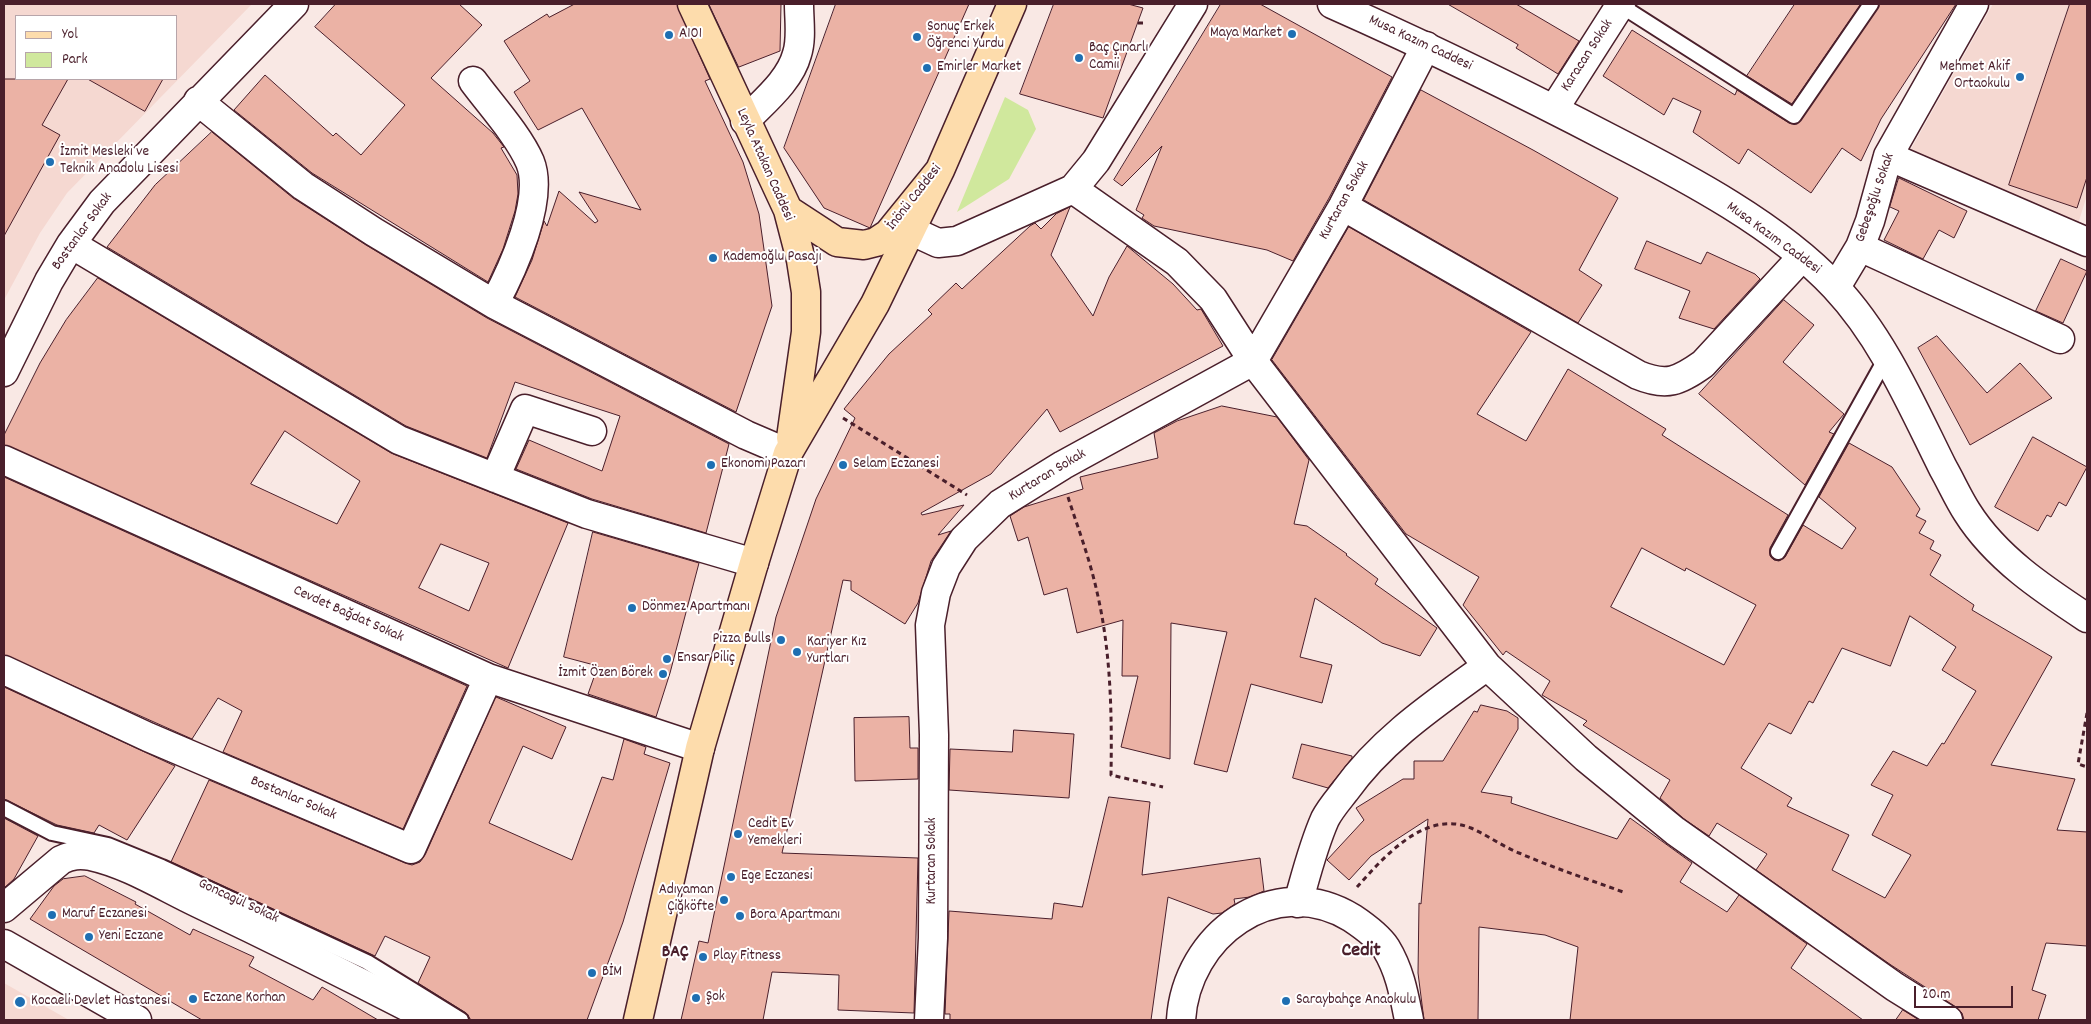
<!DOCTYPE html>
<meta charset="utf-8">
<style>
body{margin:0}
#map{position:relative;width:2091px;height:1024px;overflow:hidden;background:#f9e8e4;font-family:Dekko,sans-serif}
canvas{display:block}
.frame{position:absolute;inset:0;border:5px solid #4a1f2b;pointer-events:none}
.legend{position:absolute;left:15px;top:15px;width:162px;height:65px;box-sizing:border-box;background:#fff;border:1px solid #b7a5aa;margin:0;padding:6px 9px;list-style:none;font-size:15px;color:#4a1f2b}
.legend li{display:flex;align-items:center;gap:10px;height:25px}
.legend b{width:25px;border:1px solid #b7a5aa}
.scale{position:absolute;left:1914px;top:986px;width:99px;height:22px;box-sizing:border-box;border:2px solid #4a1f2b;border-top:0;padding-left:6px;font-size:15px;line-height:18px;white-space:nowrap;color:#4a1f2b;-webkit-text-stroke:4px #fff;paint-order:stroke}
</style>
<div id="map">
<canvas width="2091" height="1024"></canvas>
<div class="frame"></div>
<ul class="legend">
<li><b style="height:6px;background:#fddcac"></b>Yol</li>
<li><b style="height:14px;background:#d0e89d"></b>Park</li>
</ul>
<div class="scale">20 m</div>
</div>
<script>
const ctx = document.querySelector('canvas').getContext('2d');
ctx.lineJoin = 'round';
function paint(path, color) {
  ctx.fillStyle = color;
  ctx.fill(path, 'evenodd');
}
function trace(path, color, width, dash) {
  ctx.strokeStyle = color;
  ctx.lineWidth = width;
  ctx.lineCap = dash ? 'butt' : 'round';
  ctx.setLineDash(dash || []);
  ctx.stroke(path);
}
function label(font, color, halo, rows, align = 'center') {
  ctx.font = font + ' Dekko,sans-serif';
  ctx.lineWidth = 4;
  ctx.setLineDash([]);
  ctx.textBaseline = 'middle';
  ctx.strokeStyle = halo;
  ctx.fillStyle = color;
  for (const [text, x, y, turn = 0] of rows) {
    ctx.save();
    ctx.translate(x, y);
    ctx.rotate((+turn || 0) * Math.PI / 180);
    ctx.textAlign = isNaN(turn) ? turn : align;
    if (halo) ctx.strokeText(text, 0, 0);
    ctx.fillText(text, 0, 0);
    ctx.restore();
  }
}
paint(new Path2D(`
 M4,4H252L67,193L40,233L4,300ZM16,16H176V79H16Z
 M1993,4H2087V195L2078,224L1911,149Z
 M4,983L69,1020H4Z`), '#f5d8d1');
paint(new Path2D(`
 M1005,97L1028,110L1036,129L1009,179L957,212Z`), '#d0e89d');
const building = new Path2D(`
 M336,4H459L482,25L431,78L493,133L504,147L501,148L517,175L518,194L515,211L503,249L488,282L312,173L234,110L265,75L333,136L336,133L361,155L405,105L315,27Z
 M575,4H677L710,79L705,81L743,162L759,214L772,306L736,412L515,297L532,260L544,221L547,226L559,191L595,223L598,221L579,192L641,210L582,108L538,130L514,92L530,81L504,41L547,14L549,17Z
 M709,4H781L780,51L739,67Z
 M836,4H969L870,228L824,208L784,148Z
 M1054,4H1128L1143,8L1103,118L1020,94Z
 M1221,4H1260L1392,77L1329,198L1293,261L1267,250L1154,226L1142,218L1144,215L1136,210L1162,146L1122,186L1114,180Z
 M1448,4H1516L1579,41L1558,74L1516,48L1518,45Z
 M1795,4H1861L1792,104L1747,76Z
 M1880,4H1956L1881,119L1861,161L1842,148L1811,193L1748,149L1739,164L1693,132L1701,111L1673,98L1664,115L1603,76L1632,30L1735,95L1737,90L1789,123L1797,124Z
 M2070,4H2087V177L2077,208L2009,185Z
 M4,79H68L42,125L60,135L4,236Z
 M88,79H163L145,111Z
 M1421,90L1533,150L1618,198L1579,270L1602,285L1578,323L1364,200Z
 M212,132L293,198L366,245L487,318L729,444L706,533L592,499L516,469L529,440L602,471L620,416L515,382L487,458L406,426L107,247L155,185Z
 M1899,178L1967,211L1954,238L1939,230L1923,259L1884,240L1899,211L1890,207Z
 M1070,207L1051,255L1093,316L1109,277L1127,246L1173,284L1197,310L1201,309L1223,346L1060,432L1047,409L991,474L921,513L922,515L964,505L938,535L951,531L931,561L918,603L905,624L851,590V581L843,580L782,853L918,858L914,1013L838,1010L839,975L772,972L763,1020H681L699,941L708,943L776,617L816,499L855,418L844,409L889,354L932,314L928,310L956,283L962,289L1030,226L1035,223L1041,229L1056,214Z
 M1349,227L1531,332L1477,414L1526,441L1568,369L1666,429L1662,435L1788,515L1770,548V556L1774,560L1779,561L1785,557L1803,525L1842,549L1856,528L1819,497L1849,443L1892,467L1920,509L1916,516L1926,521L1919,533L1934,541L1930,549L1941,555L1930,575L1974,605L1972,610L2052,657L1991,765L2075,779L2057,830L2087,832V946L2046,943L2032,990L2046,995L2038,1020H1964L1962,1013L1956,1007L1891,965L1756,870L1767,854L1717,823L1709,836L1684,819L1660,798L1670,780L1583,725L1587,721L1542,695L1550,681L1506,651L1503,655L1463,605L1479,577L1406,534L1272,360ZM1642,548L1685,571L1686,568L1756,605L1724,665L1611,607ZM1910,616L1956,647L1942,670L1976,691L1944,744L1942,743L1927,766L1893,751L1871,785L1893,795L1872,835L1911,855L1885,898L1832,870L1849,835L1787,806L1792,798L1741,768L1769,723L1791,734L1809,701L1813,703L1842,648L1890,666Z
 M1647,241L1701,264L1707,252L1755,274L1760,279L1714,329L1679,318L1690,291L1635,269Z
 M2061,259L2087,271L2063,323L2036,311Z
 M98,278L391,453L568,523L508,668L4,445V435L40,363L66,320ZM285,431L360,481L337,524L251,484ZM441,544L489,563L469,611L419,588Z
 M1784,300L1814,325L1783,362L1844,414L1829,432L1834,434L1805,485L1699,394Z
 M1937,336L1987,393L2020,363L2052,398L1970,445L1918,348Z
 M1222,406L1277,417L1309,460L1294,524L1307,526L1347,554L1346,555L1378,579L1375,584L1437,628L1420,656L1382,643L1315,598L1300,657L1332,665L1322,703L1251,684L1227,772L1194,764L1227,632L1171,623L1170,759L1121,747L1138,676H1122L1123,620L1077,633L1067,588L1044,595L1028,537L1018,541L1010,516L1024,507L1083,489L1080,477L1158,458L1154,433L1177,421Z
 M2033,437L2087,467L2066,506L2059,502L2051,517L2047,515L2038,531L1995,507Z
 M4,477L467,686L403,829L223,752L242,711L218,698L192,739L4,655Z
 M593,532L699,563L670,673L656,717L588,694L598,666L564,657Z
 M4,687L175,766L127,840L99,825L94,833L57,825L4,799Z
 M496,697L566,727L552,759L523,746L489,823L572,860L602,777L613,780L624,739L646,747L644,754L670,763L623,922L587,1020H471L466,1013L418,983L430,957L385,936L375,956L171,862L209,780L405,863L412,865L420,862L425,855Z
 M1481,705L1507,711L1518,718V729L1481,792L1512,797L1511,803L1617,839L1630,818L1692,863L1680,882L1727,912L1739,895L1807,944L1791,968L1863,1020H1570L1578,947L1545,935L1479,927L1478,1020H1424L1418,973L1419,903L1421,904L1428,819L1371,856L1349,880L1327,860L1364,820L1356,808L1403,779H1414V761H1443L1474,711L1477,712Z
 M909,717L910,748H918V779L855,781L854,718Z
 M1014,730L1074,734L1069,798L949,790L950,749L1012,752Z
 M1302,744L1352,756V758L1328,788L1293,778Z
 M1109,797L1150,802L1142,875L1260,858L1264,891L1250,897L1234,899L1235,904L1222,913L1213,914L1168,897L1151,1020H950V1014H945L949,911L1052,919L1054,903L1082,907Z
 M4,818L38,836L14,879L4,888Z
 M85,876L136,902L135,904L190,935L193,929L254,957L249,966L313,1000L322,987L378,1020H202L30,919L54,886L63,879Z
 M1903,1010L1919,1020H1896Z`);
paint(building, '#ebb2a5');
trace(building, '#4a1f2b', 1);
const lane = new Path2D(`
 M1620,5L1794,116L1871,4
 M1778,552L1886,358
 M4,808L52,833L108,845L162,867L367,962L461,1020`);
const street = new Path2D(`
 M473,81C490,104 519,136 530,162C545,199 512,271 494,304
 M198,101L303,186L374,232L494,304L746,435L788,453
 M1554,109L1621,4
 M745,121C763,102 790,81 797,54C802,39 799,20 799,4
 M1888,156L2087,242
 M1073,189L1177,262L1213,299L1253,361L1487,666L1586,758L1675,831L1895,987L1948,1020
 M1343,206L1638,375C1667,387 1679,381 1703,364L1802,257
 M912,231L938,243L957,241L1073,189L1096,161L1193,4
 M71,244L399,440L587,514L754,563
 M1860,247L2060,339
 M1836,287L1860,247L1870,221L1888,156L1974,4
 M4,372L49,281L71,244L102,202L294,4
 M4,460L488,678L700,748
 M495,478L525,409L592,431
 M4,670L148,737L411,849L488,678
 M1298,903C1306,875 1313,846 1325,819C1330,809 1338,800 1345,791C1383,738 1435,704 1487,666
 M4,908L61,860C71,855 79,854 91,856C128,864 164,887 198,903C278,941 356,980 433,1020
 M4,944L137,1020
 M929,1020L933,938L934,735L930,625L936,593L946,567L964,539L1000,504L1063,465L1253,361L1343,206L1426,46`);
const secondary = new Path2D(`
 M1332,4C1427,46 1521,92 1613,140C1687,178 1778,226 1835,287C1883,338 1912,406 1943,468C1951,482 1958,498 1967,512C1996,558 2043,589 2087,618
 M1181,1020C1186,936 1273,870 1352,918C1364,926 1378,936 1386,948C1400,971 1404,995 1409,1020`);
const primary = new Path2D(`
 M692,4L788,210L801,260L806,292V332L791,438
 M788,210L837,242L864,245L876,242L888,234L940,170L1012,4
 M638,1020L700,748L754,563L788,453L875,304L940,170`);
trace(lane, '#4a1f2b', 18);
trace(street, '#4a1f2b', 31);
trace(secondary, '#4a1f2b', 31);
trace(primary, '#4a1f2b', 31);
trace(new Path2D(`
 M1138,23H1145
 M843,418L967,495
 M1068,497C1078,528 1090,560 1097,592C1111,652 1112,714 1111,775L1163,787
 M2087,713L2078,764L2087,767
 M1357,887C1384,857 1425,809 1471,828C1487,835 1502,846 1519,853C1554,868 1590,880 1626,893`), '#4a1f2b', 3, [5, 4]);
trace(lane, '#fff', 14);
trace(street, '#fff', 28);
trace(secondary, '#fff', 28);
trace(primary, '#fddcac', 28);
for (const [x, y, r, color] of [
 [1292,34,5,"#1f6fb2"],
 [669,35,5,"#1f6fb2"],
 [917,37,5,"#1f6fb2"],
 [1079,58,5,"#1f6fb2"],
 [927,68,5,"#1f6fb2"],
 [2020,77,5,"#1f6fb2"],
 [50,162,5,"#1f6fb2"],
 [713,258,5,"#1f6fb2"],
 [711,465,5,"#1f6fb2"],
 [843,465,5,"#1f6fb2"],
 [632,608,5,"#1f6fb2"],
 [781,640,5,"#1f6fb2"],
 [797,652,5,"#1f6fb2"],
 [667,659,5,"#1f6fb2"],
 [663,674,5,"#1f6fb2"],
 [738,834,5,"#1f6fb2"],
 [731,877,5,"#1f6fb2"],
 [724,900,5,"#1f6fb2"],
 [52,915,5,"#1f6fb2"],
 [740,916,5,"#1f6fb2"],
 [89,937,5,"#1f6fb2"],
 [703,957,5,"#1f6fb2"],
 [592,973,5,"#1f6fb2"],
 [696,998,5,"#1f6fb2"],
 [193,999,5,"#1f6fb2"],
 [1286,1001,5,"#1f6fb2"],
 [20,1002,6,"#1f6fb2"]
]) {
  const dot = new Path2D();
  dot.arc(x, y, r, 0, 2 * Math.PI);
  ctx.fillStyle = color;
  ctx.fill(dot);
  trace(dot, '#fff', 2);
}
label('15px', '#4a1f2b', '#fff', [
 ["Sonuç Erkek",927,28],
 ["Öğrenci Yurdu",927,45],
 ["Maya Market",1282,34,"right"],
 ["A101",679,35],
 ["Baç Çınarlı",1089,49],
 ["Camii",1089,66],
 ["Emirler Market",937,68],
 ["Mehmet Akif",2010,68,"right"],
 ["Ortaokulu",2010,85,"right"],
 ["İzmit Mesleki ve",60,153],
 ["Teknik Anadolu Lisesi",60,170],
 ["Kademoğlu Pasajı",723,258],
 ["Ekonomi Pazarı",721,465],
 ["Selam Eczanesi",853,465],
 ["Dönmez Apartmanı",642,608],
 ["Pizza Bulls",771,640,"right"],
 ["Kariyer Kız",807,643],
 ["Yurtları",807,660],
 ["Ensar Piliç",677,659],
 ["İzmit Özen Börek",653,674,"right"],
 ["Cedit Ev",748,825],
 ["Yemekleri",748,842],
 ["Ege Eczanesi",741,877],
 ["Adıyaman",714,891,"right"],
 ["Çiğköfte",714,908,"right"],
 ["Maruf Eczanesi",62,915],
 ["Bora Apartmanı",750,916],
 ["Yeni Eczane",99,937],
 ["Play Fitness",713,957],
 ["BİM",602,973],
 ["Şok",706,998],
 ["Eczane Korhan",203,999],
 ["Saraybahçe Anaokulu",1296,1001],
 ["Kocaeli Devlet Hastanesi",31,1002]
], 'left');
label('15px', '#4a1f2b', '#fff', [
 ["Musa Kazım Caddesi",1420,44,25],
 ["Karacan Sokak",1588,56,-57],
 ["Leyla Atakan Caddesi",764,165,66],
 ["İnönü Caddesi",915,198,-52],
 ["Gebeşoğlu Sokak",1876,198,-71],
 ["Kurtaran Sokak",1345,201,-61],
 ["Bostanlar Sokak",83,232,-54],
 ["Musa Kazım Caddesi",1773,239,36],
 ["Kurtaran Sokak",1048,476,-31],
 ["Cevdet Bağdat Sokak",348,615,24],
 ["Bostanlar Sokak",293,799,23],
 ["Kurtaran Sokak",933,861,-90],
 ["Goncagül Sokak",238,902,25]
]);
label('bold 18px', '#4a1f2b', '#fff', [
 ["BAÇ",675,954]
]);
label('bold 20px', '#4a1f2b', '#fff', [
 ["Cedit",1361,952]
]);
</script>
